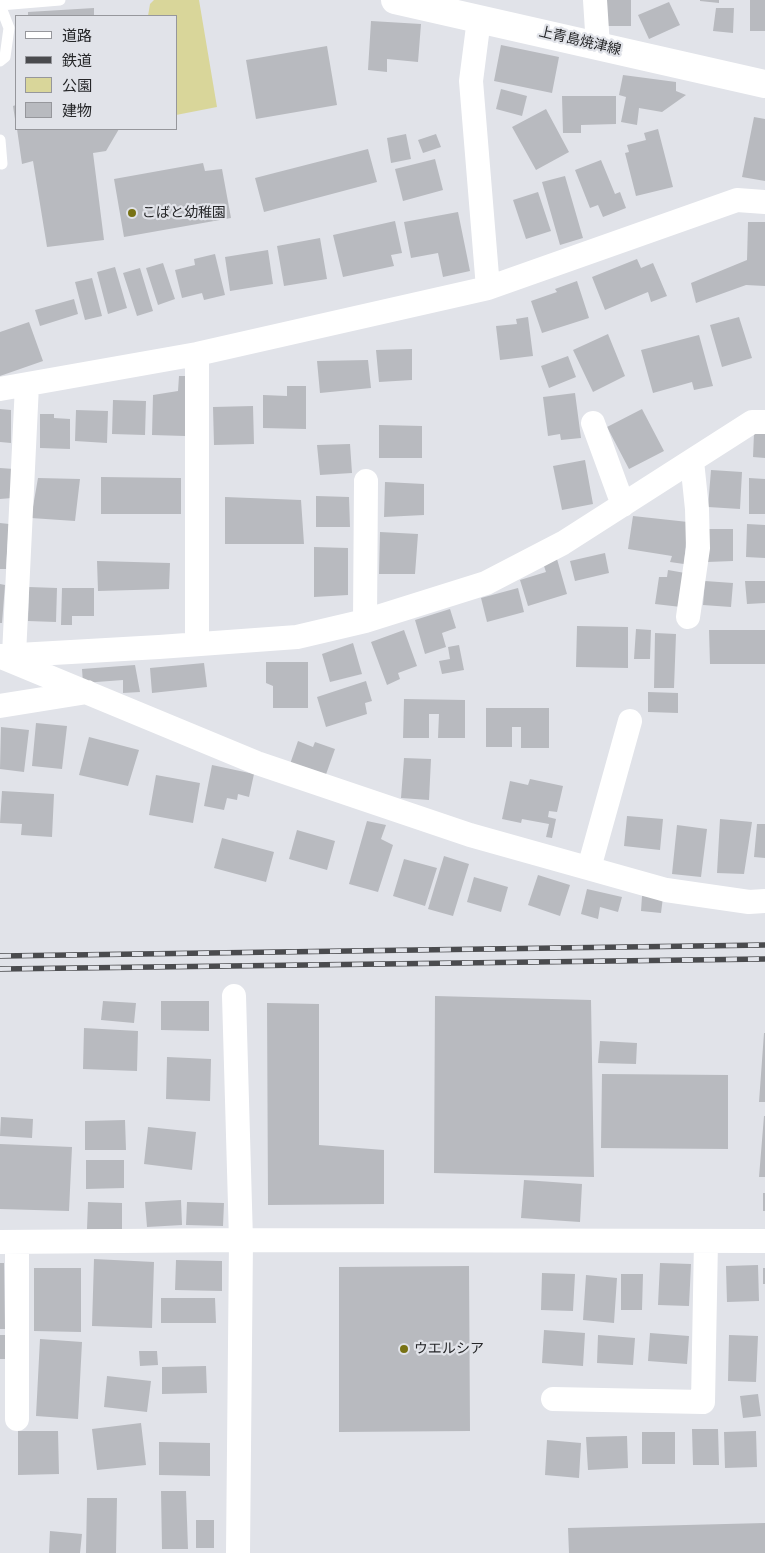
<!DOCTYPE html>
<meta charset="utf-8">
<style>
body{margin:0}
#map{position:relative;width:765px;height:1553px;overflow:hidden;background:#e1e3e9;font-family:Inter,"Noto Sans JP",sans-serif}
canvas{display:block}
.legend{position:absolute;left:15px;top:15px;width:162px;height:115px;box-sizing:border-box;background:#e1e3e9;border:1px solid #96979c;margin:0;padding:6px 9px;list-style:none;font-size:15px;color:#252628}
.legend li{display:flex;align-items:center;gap:10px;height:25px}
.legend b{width:25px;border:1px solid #96979c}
</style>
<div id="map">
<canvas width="765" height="1553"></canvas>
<ul class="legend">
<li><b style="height:6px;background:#fff"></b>道路</li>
<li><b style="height:6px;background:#4a4b4e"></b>鉄道</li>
<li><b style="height:14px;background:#d9d69a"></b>公園</li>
<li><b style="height:14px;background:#b8babf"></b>建物</li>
</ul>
</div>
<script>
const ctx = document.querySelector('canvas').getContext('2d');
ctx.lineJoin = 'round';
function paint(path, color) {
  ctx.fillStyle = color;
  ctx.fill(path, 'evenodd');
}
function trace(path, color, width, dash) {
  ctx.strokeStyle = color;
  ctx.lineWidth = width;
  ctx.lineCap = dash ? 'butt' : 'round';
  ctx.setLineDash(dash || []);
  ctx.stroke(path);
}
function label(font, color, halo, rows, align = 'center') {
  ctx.font = font + ' Inter,"Noto Sans JP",sans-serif';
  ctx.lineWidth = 4.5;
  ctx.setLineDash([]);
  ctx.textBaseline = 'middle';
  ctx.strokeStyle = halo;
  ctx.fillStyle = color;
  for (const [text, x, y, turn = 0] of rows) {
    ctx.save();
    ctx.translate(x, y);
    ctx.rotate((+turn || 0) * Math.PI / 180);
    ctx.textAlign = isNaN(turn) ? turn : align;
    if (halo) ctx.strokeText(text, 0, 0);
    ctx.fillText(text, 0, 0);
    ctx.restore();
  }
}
paint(new Path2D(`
 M154,0H199L217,107L176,115V16H148L150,4Z`), '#d9d69a');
paint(new Path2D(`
 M604,0H631V26H603Z
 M700,0H719V3L700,1Z
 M750,0H765V31H750Z
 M669,2L680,25L649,39L638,15Z
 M94,8V16H28V12Z
 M716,8H734L733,33L713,31Z
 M371,21L421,24L418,62L387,59V72L368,70Z
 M501,45L559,57L552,93L494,81Z
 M327,46L337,105L256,119L246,60Z
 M623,75L676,82V91L686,95L662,112L639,108L637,125L621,122L626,97L619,95Z
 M501,89L527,96L522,116L496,109Z
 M562,96H616V124L581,125V133H563Z
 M16,105V119H15L13,106Z
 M546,109L569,152L536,170L512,127Z
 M754,117L765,119V181L742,177Z
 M17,129H119L106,151L93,153L104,240L47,247L33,161L22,164Z
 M658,129L673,187L636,196L625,153L629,152L627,145L646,140L644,133Z
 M406,134L411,159L391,163L387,138Z
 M436,134L441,147L423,153L418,140Z
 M368,149L377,182L264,212L255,178Z
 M435,159L443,190L403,201L395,169Z
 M601,160L615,194L620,192L626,208L603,217L598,205L590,208L575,170Z
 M203,163L205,171L222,169L231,218L124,237L114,179Z
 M565,176L583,238L560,245L542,182Z
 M538,192L551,231L526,239L513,200Z
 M458,212L470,271L443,277L438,253L411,258L404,222Z
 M395,221L402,253L391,255L394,266L343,277L333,235Z
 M748,222H765V286L746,285L696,303L691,283L747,260Z
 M320,238L327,279L284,286L277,246Z
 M268,250L273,284L230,291L225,257Z
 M215,254L225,295L204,300L202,293L182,298L175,270L195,265L194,259Z
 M637,259L641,268L653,263L667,296L651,302L648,292L605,310L592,277Z
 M163,263L175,299L158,305L146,268Z
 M115,267L127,308L108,314L97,272Z
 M140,268L153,311L137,316L123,273Z
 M92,278L102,316L85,320L75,282Z
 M577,281L589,318L542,333L531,301L557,292L555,289Z
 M74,299L78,314L40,326L35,310Z
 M528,317L533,356L500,360L496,326L517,324L516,319Z
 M739,317L752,358L722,367L710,325Z
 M29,322L43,361L0,376V332Z
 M608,334L625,376L593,392L573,350Z
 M699,335L713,386L694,390L692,382L653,393L641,350Z
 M412,349V380L379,382L376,350Z
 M568,356L576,377L549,388L541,366Z
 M368,360L371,388L320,393L317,361Z
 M179,376H186L185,436L152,435L153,395L178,391Z
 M287,386H306V429L263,428V395L287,396Z
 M575,393L581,438L561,440L560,434L548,436L543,397Z
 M113,400L146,401L145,435L112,434Z
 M253,406L254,444L214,445L213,407Z
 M0,409L11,410V443L0,442Z
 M642,409L664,451L629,469L607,427Z
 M76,410L108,411L107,443L75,441Z
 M40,414H54V418L70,419V449L40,448Z
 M379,425L422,426V458H379Z
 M754,433H765V458L753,457Z
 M350,444L352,473L320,475L317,445Z
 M585,460L593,504L562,510L553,466Z
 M0,468L14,469L12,498L0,499Z
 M711,470L742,472L740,509L708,507Z
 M101,477L181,478V514H101Z
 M38,478L80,479L75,521L31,518Z
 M749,478L765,479V514H749Z
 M385,482L424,484V515L384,517Z
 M316,496L349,497L350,527H316Z
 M225,497L301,500L304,544H225Z
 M633,516L688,522L684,564L670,562L672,556L628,549Z
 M0,523L9,524L6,569H0Z
 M747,524L765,525V558L746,557Z
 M707,529H733V561L707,562Z
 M380,532L418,534L415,574H379Z
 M314,547L348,548V595L314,597Z
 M605,553L609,573L575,581L570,561Z
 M557,559L567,594L528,606L520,580L546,572L543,563Z
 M97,561L170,563L169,589L98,591Z
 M668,570L685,573L681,607L655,604L659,577H667Z
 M705,581L733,583L731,607L703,605Z
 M745,581H765V603L747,604Z
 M0,584L5,585L2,623H0Z
 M29,587L57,588L56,622L28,621Z
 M62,588H94V616H72V625H61Z
 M518,588L524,612L487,622L481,598Z
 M450,609L456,628L442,633L446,647L425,654L415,620Z
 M577,626L628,627V668L576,667Z
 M636,629L651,630L650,659H634Z
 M404,630L417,666L398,673L400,679L387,685L371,642Z
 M709,630H765V664H710Z
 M655,633L676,634L674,688H654Z
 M353,643L362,674L330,682L322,654Z
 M459,645L464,670L442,674L439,661L450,659L448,647Z
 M266,662H308V708H273V686L266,683Z
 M204,663L207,687L152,693L150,668Z
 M135,665L140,692L123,693V680L83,683L82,669Z
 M366,681L372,701L365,703L367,714L326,727L317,697Z
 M648,692L678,693V713L648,712Z
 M404,699L465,700V738H438L439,714H429V738H403Z
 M486,708H549V748H521V727H512V747H486Z
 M36,723L67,726L62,769L32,766Z
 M1,727L29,730L24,772L0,769Z
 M89,737L139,750L128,786L79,775Z
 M298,741L313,747L315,742L335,749L324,780L289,767Z
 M404,758L431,759L429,800L401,798Z
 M212,765L254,774L249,797L238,794L237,800L227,798L224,810L204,806Z
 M156,775L200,783L193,823L149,815Z
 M530,779L563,786L557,812L549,811L548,817L556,819L552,838L546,837L549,824L522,819L521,823L502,819L510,781L528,785Z
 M2,791L54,794L52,837L21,835L22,824L0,823Z
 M627,816L663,819L660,850L624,846Z
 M720,819L752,822L744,874L717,873Z
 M367,821L386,825L381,839L393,845L378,892L349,884Z
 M757,824H765V858L754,857Z
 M677,825L707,829L701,877L672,874Z
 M297,830L335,841L327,870L289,859Z
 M222,838L274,852L266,882L214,868Z
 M444,856L469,864L453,916L428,909Z
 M404,859L437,868L425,906L393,896Z
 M538,875L570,885L560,916L528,905Z
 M474,877L508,887L501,912L467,902Z
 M587,889L622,897L618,912L600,907L598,919L581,914Z
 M642,896L663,897L661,913L641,911Z
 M435,996L591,1000L594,1177L434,1173Z
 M103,1001L136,1003L134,1023L101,1020Z
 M161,1001H209V1031L161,1030Z
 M267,1003L319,1004V1145L384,1150V1204L268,1205Z
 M84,1028L138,1031L137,1071L83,1069Z
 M764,1033H765V1102H759Z
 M600,1041L637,1043L636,1064L598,1063Z
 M167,1057L211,1059L210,1101L166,1099Z
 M602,1074L728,1075V1149L601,1148Z
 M764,1116H765V1177H759Z
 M1,1117L33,1119L32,1138L0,1136Z
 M125,1120L126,1150H85V1121Z
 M148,1127L196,1132L192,1170L144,1164Z
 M0,1144L72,1147L69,1211L0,1209Z
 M86,1160H124V1188L86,1189Z
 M524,1180L582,1184L580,1222L521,1218Z
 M763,1193H765V1211H763Z
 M181,1200L182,1225L147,1227L145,1202Z
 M88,1202L122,1203V1229H87Z
 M187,1202L224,1203L223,1226L186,1225Z
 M94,1259L154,1262L152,1328L92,1326Z
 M176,1260L222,1261V1291L175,1290Z
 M0,1263H4L5,1329H0Z
 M660,1263L691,1264L689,1306L658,1305Z
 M758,1265L759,1301L727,1302L726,1266Z
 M469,1266L470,1431L339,1432V1267Z
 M34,1268H81V1332L34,1331Z
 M763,1268H765V1284H763Z
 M542,1273L575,1274L573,1311L541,1310Z
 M621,1274H643L642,1310H621Z
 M586,1275L617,1278L614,1323L583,1320Z
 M161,1298H215L216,1323H161Z
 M544,1330L585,1333L583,1366L542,1363Z
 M650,1333L689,1336L687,1364L648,1361Z
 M0,1335H8L7,1359H0Z
 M598,1335L635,1338L633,1365L597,1363Z
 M729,1335L758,1336L756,1382L728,1381Z
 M40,1339L82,1342L78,1419L36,1416Z
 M139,1351H157L158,1365L140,1366Z
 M206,1366L207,1393L162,1394V1367Z
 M107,1376L151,1381L147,1412L104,1407Z
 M758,1394L761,1416L743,1418L740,1396Z
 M141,1423L146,1465L97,1470L92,1429Z
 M692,1429H718L719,1465H693Z
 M18,1431H58L59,1474L18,1475Z
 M756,1431L757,1467L725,1468L724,1432Z
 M642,1432H675V1464H642Z
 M627,1436L628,1468L588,1470L586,1437Z
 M547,1440L581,1443L579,1478L545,1475Z
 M159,1442L210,1443V1476L159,1475Z
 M161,1491H186L188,1549H162Z
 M87,1498H117L116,1553H86Z
 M196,1520H214V1548H196Z
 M765,1523V1553H569L568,1528Z
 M50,1531L82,1534L80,1553H49Z`), '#b8babf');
trace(new Path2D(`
 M0,5L60,0
 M0,5L9,28L5,57L0,61
 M0,140L2,164`), '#fff', 11);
trace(new Path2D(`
 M595,0L598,46
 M479,19L471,81L488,288
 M0,389L197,354L488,288L737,200L765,202
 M593,423L623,505
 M688,617L698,548L697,509L692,461
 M365,621L366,481
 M197,644V354
 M14,655L27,385
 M0,656L159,647L297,637L365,621L486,583L563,543L752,422H765
 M6,659L257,763L470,835L666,890L749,902L765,901
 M0,706L87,692
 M589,868L630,721
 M234,996L241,1240L238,1553
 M0,1242L241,1240L765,1241
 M17,1242V1419
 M553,1399L703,1402L706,1241`), '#fff', 24);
trace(new Path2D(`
 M395,0L765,84`), '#fff', 28);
const rail = new Path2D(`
 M0,956L765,945
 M0,969L765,959`);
trace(rail, '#4a4b4e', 5.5);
trace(rail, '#e1e3e9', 4, [11]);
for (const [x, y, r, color] of [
 [132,213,5,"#787214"],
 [404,1349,5,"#787214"]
]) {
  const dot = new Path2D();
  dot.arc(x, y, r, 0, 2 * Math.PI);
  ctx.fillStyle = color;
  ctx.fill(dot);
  trace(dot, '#e1e3e9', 2);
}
label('14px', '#252628', '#e1e3e9', [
 ["上青島焼津線",580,41,13]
]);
label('14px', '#252628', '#e1e3e9', [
 ["こばと幼稚園",142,213],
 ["ウエルシア",414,1349]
], 'left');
</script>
